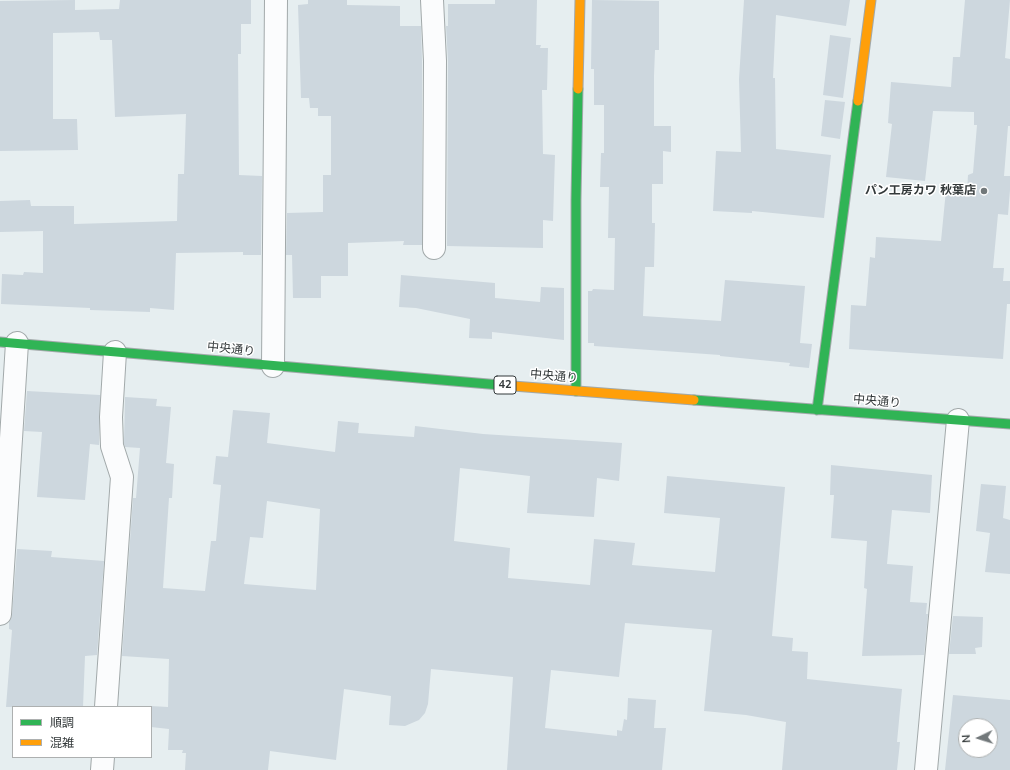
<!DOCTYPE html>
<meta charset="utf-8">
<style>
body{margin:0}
#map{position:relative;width:1010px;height:770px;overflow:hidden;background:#e6eef0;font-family:"Nunito Sans","Noto Sans JP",sans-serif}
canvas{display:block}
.legend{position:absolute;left:12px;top:706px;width:140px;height:52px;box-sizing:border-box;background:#fff;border:1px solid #adb0b0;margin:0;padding:5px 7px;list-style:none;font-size:12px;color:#33393a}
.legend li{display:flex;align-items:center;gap:8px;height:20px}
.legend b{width:20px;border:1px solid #adb0b0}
.north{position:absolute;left:958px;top:718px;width:40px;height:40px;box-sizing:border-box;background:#fff;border:1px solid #adb0b0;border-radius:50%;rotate:266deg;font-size:11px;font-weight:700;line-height:16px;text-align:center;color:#33393a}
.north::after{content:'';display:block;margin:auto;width:14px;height:18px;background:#72787a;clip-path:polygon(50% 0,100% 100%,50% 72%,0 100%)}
</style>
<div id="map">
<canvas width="1010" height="770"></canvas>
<ul class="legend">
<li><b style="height:5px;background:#30b455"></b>順調</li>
<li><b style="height:5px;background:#ff9f0a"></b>混雑</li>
</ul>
<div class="north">N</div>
</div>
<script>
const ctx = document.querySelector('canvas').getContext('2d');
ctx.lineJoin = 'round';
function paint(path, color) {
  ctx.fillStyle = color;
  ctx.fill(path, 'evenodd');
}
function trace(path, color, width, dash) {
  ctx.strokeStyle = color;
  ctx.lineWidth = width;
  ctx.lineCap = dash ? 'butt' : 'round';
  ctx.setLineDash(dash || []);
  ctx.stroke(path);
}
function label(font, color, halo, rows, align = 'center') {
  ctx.font = font + ' "Nunito Sans","Noto Sans JP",sans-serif';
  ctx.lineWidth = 3;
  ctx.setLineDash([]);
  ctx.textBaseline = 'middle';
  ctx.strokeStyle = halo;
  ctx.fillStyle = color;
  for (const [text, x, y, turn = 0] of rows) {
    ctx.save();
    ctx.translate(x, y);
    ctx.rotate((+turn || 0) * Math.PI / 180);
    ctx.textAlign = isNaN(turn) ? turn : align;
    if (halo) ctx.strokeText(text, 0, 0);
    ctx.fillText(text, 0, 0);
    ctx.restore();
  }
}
paint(new Path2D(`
 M75,0V10L119,9L120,0H251V24H241V54H238L239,175L262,176L261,255H243V252L176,253L174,310L150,308V312L90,310V308L1,304L2,274L23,275L24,272L43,273V231L0,232V201L30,200L31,206H74V224L177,221L178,174H184L186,114L115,117L112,40H100L99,32L53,33V119H77L78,150L0,151V1Z
 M308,0H347V5L400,6V26H421L422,61V245H403L404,241L348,243V276H321V298H293L292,255H286L287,213L323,212V175H331V116H318V108H310L309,98H301L298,5L308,4Z
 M495,0H537L536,45H541L540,48H548L547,90H542L543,154L555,155L553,221L543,220V248L447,246L448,61L446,26H448V4H495Z
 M592,0L659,1V50H655L654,76V126H671V152L663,151V184H652V223H655L654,267H645L643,316L721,321L725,280L805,286L800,343L812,344L809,368L789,366L790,363L720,356V355L594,346V343H588V291H592L593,289L614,290L615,238H608L609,187H600L601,153H604V105H594V69H591Z
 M744,0H850L846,26L776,15L773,78H775L776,149L831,155L824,218L752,211V213L713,211L716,151L741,152L739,79Z
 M965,0H1010L1005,58L1010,59V126H1008L1004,176H1010V190L1008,215L998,214L993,268H1004L1003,281H1010V304H1007L1003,359L849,349L851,305L866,306L870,257L875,258L876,237L941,241L946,190L967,191L968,175L973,173L977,125H974V112L933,111L925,181L886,177L892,124L888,123L891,82L951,87L953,57H960Z
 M830,35L851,38L843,98L823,95Z
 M825,100L845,102L840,139L821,136Z
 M401,275L495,283V298L540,302L541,287L564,288V340L492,332V339L469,338L470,319L416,308L399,307Z
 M27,391L100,395L99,445L90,444L85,500L37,497L42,432L24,431Z
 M125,397L157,399L156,406L171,407L166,463L174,464L172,498H169L163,588L205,591L211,541H216L221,485L213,484L216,456L228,457L233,410L270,413L267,443L335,452L338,421L359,423L358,433L414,437L415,426L483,434L622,443L619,481L597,478L594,517L527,513L530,476L460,468L454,541L510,548L508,578L590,585L594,539L635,543L632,565L715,572L720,518L664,513L667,476L785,487L772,636L793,638L792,651L808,652L807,679L902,689L897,742H900L897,770H782L786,722L746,715L704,711L712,630L625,623L619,677L551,670L545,728L617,736V730L622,731L624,719L627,720L628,698L656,700L654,728H666L662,770H507L513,677L431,669L428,704L425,713L419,720L405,726L389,725L391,696L344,689L336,760L270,751L268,770H185L186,753H182L183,750H168L169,729L151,727V706L168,707L169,659L122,656L133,498H136L140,448L125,447L124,444ZM267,501L320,509L316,590L244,584L250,537L263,538Z
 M831,465L932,475L930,513L892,510L887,564L913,566L910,602L927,603L926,614H928L924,655L862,656L867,589L864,588L867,541L831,538L834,495H830Z
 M981,484L1006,486L1003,518L1010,520V574L985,572L990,533L976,531Z
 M17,549L52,551L51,557L104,561L97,655L85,656L83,707H6L12,630L9,629V622L12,615Z
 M953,616L983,617L982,647L975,648L976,654H949Z
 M953,695L1010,700V770H945ZM966,726H990V750H966Z`), '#cdd7de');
const street = new Path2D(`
 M432,0L435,61L434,248
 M273,366L276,0
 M0,614L17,343
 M106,707L122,477L112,446L111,417L115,352
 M102,770L103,757
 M926,770L958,420`);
const fast = new Path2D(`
 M0,342L500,385
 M576,391V200L578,89
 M694,400L1010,424
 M817,410L858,101`);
const slow = new Path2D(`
 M578,89L580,0
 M858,101L871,0
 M500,385L694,400`);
trace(street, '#a2a9aa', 24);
trace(fast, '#a2a9aa', 11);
trace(slow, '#a2a9aa', 11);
trace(street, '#fbfcfd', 22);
trace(fast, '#30b455', 9);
trace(slow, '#ff9f0a', 9);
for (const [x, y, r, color] of [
 [984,191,4,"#72787a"]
]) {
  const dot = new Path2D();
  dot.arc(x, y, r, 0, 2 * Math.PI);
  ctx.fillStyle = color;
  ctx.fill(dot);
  trace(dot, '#fff', 1.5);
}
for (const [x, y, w] of [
 [505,385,22]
]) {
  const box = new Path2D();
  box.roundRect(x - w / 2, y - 9, w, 18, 3);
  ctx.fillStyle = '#fff';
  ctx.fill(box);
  trace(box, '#33393a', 1);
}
label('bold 11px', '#33393a', null, [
 ["42",505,385]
]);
label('bold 12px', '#33393a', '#fff', [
 ["パン工房カワ 秋葉店",976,191]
], 'right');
label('12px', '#33393a', '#fff', [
 ["中央通り",231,350,6],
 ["中央通り",554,377,5],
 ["中央通り",877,402,5]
]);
</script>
